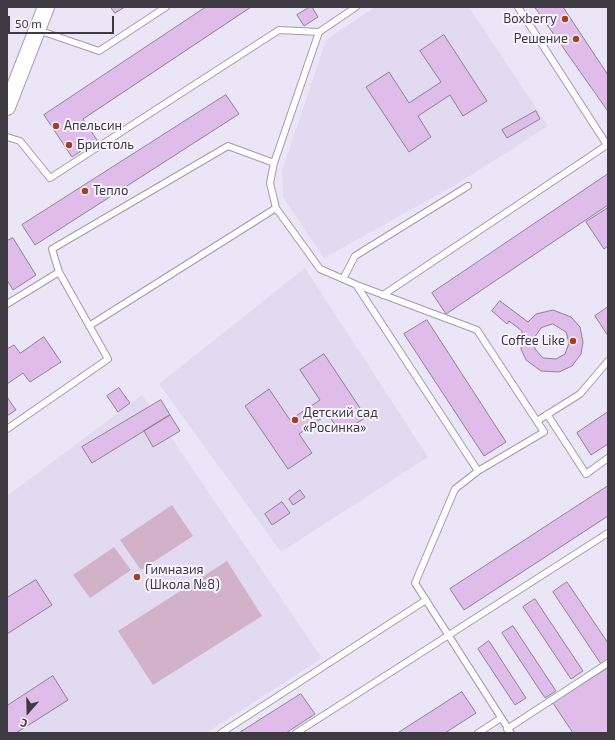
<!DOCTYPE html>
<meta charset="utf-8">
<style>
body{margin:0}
#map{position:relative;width:615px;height:740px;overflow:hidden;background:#ebe6f7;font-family:"Exo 2",sans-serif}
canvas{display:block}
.frame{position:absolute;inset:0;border:8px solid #3d3b41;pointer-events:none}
.north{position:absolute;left:8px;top:692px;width:40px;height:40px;-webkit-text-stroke:3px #f7f4ff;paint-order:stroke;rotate:200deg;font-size:11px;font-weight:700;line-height:16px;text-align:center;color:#3d3b41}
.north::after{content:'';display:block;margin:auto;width:14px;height:18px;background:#3d3b41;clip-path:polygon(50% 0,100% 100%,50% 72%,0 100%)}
.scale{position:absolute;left:8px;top:16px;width:106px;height:18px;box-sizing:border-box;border:2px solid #3d3b41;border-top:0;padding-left:5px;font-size:12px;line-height:14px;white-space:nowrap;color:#3d3b41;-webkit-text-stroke:3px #f7f4ff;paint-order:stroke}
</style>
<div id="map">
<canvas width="615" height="740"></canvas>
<div class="frame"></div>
<div class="north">С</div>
<div class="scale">50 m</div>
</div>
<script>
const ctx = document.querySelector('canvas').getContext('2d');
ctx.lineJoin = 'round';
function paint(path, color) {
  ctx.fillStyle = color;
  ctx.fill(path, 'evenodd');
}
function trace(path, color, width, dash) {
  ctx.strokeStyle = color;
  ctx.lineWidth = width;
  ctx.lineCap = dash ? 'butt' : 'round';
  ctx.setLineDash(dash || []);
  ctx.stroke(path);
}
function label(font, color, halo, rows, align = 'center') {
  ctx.font = font + ' "Exo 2",sans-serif';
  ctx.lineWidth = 4;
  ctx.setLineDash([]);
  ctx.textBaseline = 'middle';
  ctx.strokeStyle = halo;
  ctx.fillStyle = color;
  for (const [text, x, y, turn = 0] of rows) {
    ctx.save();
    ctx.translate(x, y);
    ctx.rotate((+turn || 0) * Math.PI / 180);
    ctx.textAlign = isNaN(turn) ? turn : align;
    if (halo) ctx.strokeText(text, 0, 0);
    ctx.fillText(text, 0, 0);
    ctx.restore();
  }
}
paint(new Path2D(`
 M375,7H469L548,126L457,184L324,258L283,197L282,171L326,40Z
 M305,268L428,457L281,552L159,384Z
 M142,395L322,658L206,733H7V496Z`), '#e1daf1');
paint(new Path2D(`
 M172,505L193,536L141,570L120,540Z
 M114,547L131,570L90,598L73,575Z
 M227,561L262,616L153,685L118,631Z`), '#d2b2c8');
const building = new Path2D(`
 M111,7H125L115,13Z
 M206,7H251L83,119L97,140L72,157L44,115Z
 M310,7H312L318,17L304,26L297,15Z
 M535,7H563L608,75V111Z
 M444,35L487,101L463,116L450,95L418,116L431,137L409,152L366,87L389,72L409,103L441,82L420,51Z
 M226,95L239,114L35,245L22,225Z
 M536,111L540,119L507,138L502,130Z
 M608,174V205L446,314L432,293Z
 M608,208V246L604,249L586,222Z
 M13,238L36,275L13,290L7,280V241Z
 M500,301L528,322L536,314L553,310L571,317L580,327L583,342L581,354L572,366L559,372L541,371L526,360L521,349L522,331L509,321L507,324L492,311ZM553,324L566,332L569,343L565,354L556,359L543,358L535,349L534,338L541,328Z
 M608,307V336L595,316Z
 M427,320L506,442L484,456L404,334Z
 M44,337L61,362L30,382L23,373L7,384V349L14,345L20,353Z
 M324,354L366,417L341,434L328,414L299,434L312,453L288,469L245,406L269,389L290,420L320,400L300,370Z
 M119,388L130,403L118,412L107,396Z
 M7,397L16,410L7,416Z
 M161,400L170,415L92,463L82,447Z
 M608,412V444L591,455L577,433Z
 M170,415L180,431L153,447L144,431Z
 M608,486V516L464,610L450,589Z
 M300,490L305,497L293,505L289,499Z
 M282,502L290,513L272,525L265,514Z
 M36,580L52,605L7,634V598Z
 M567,582L608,643V659L601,664L553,592Z
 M535,599L583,671L571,679L523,607Z
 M513,626L556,691L545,698L502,633Z
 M489,641L526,698L515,705L478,649Z
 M608,668V733H573L553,703Z
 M53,676L68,700L16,733H7V706Z
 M462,692L476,713L445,733H398Z
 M301,694L315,714L286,733H239Z`);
paint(building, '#dfbce9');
trace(building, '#8d8390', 1);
const service = new Path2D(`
 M356,7L319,32L274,163L270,183L276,208L320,269L357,285L477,330L544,432L478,471
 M38,30L99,51L166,7
 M7,137L20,141L50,178L279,30L319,32
 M59,272L52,249L228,146L274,163
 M343,279L355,256L468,186
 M357,286L478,471L455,489L415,583L511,733
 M383,295L607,145L518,7
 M7,304L59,272L108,359L7,429
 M89,326L276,208
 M547,414L586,474L608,458
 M537,421L580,394L608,361
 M507,729L608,663
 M221,733L426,600
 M296,733L608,533
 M478,733L501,718`);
const tertiary = new Path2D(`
 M7,107L46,7`);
trace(service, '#a09cab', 8);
trace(tertiary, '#a09cab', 18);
trace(service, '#fff', 6);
trace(tertiary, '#fff', 16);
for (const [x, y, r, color] of [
 [565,19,4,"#a63e24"],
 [576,39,4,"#a63e24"],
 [56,126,4,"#a63e24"],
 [69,145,4,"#a63e24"],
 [85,191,4,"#a63e24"],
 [573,341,4,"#a63e24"],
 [295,420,4,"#a63e24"],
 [137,577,4,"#a63e24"]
]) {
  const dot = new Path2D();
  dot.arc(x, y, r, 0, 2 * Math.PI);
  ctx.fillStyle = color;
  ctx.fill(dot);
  trace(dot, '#f7f4ff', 1.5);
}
label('13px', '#3d3b41', '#f7f4ff', [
 ["Boxberry",557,19,"right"],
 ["Решение",568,39,"right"],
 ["Апельсин",64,126],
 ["Бристоль",77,145],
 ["Тепло",93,191],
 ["Coffee Like",565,341,"right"],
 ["Детский сад",303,413],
 ["«Росинка»",303,428],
 ["Гимназия",145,570],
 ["(Школа №8)",145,585]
], 'left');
</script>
